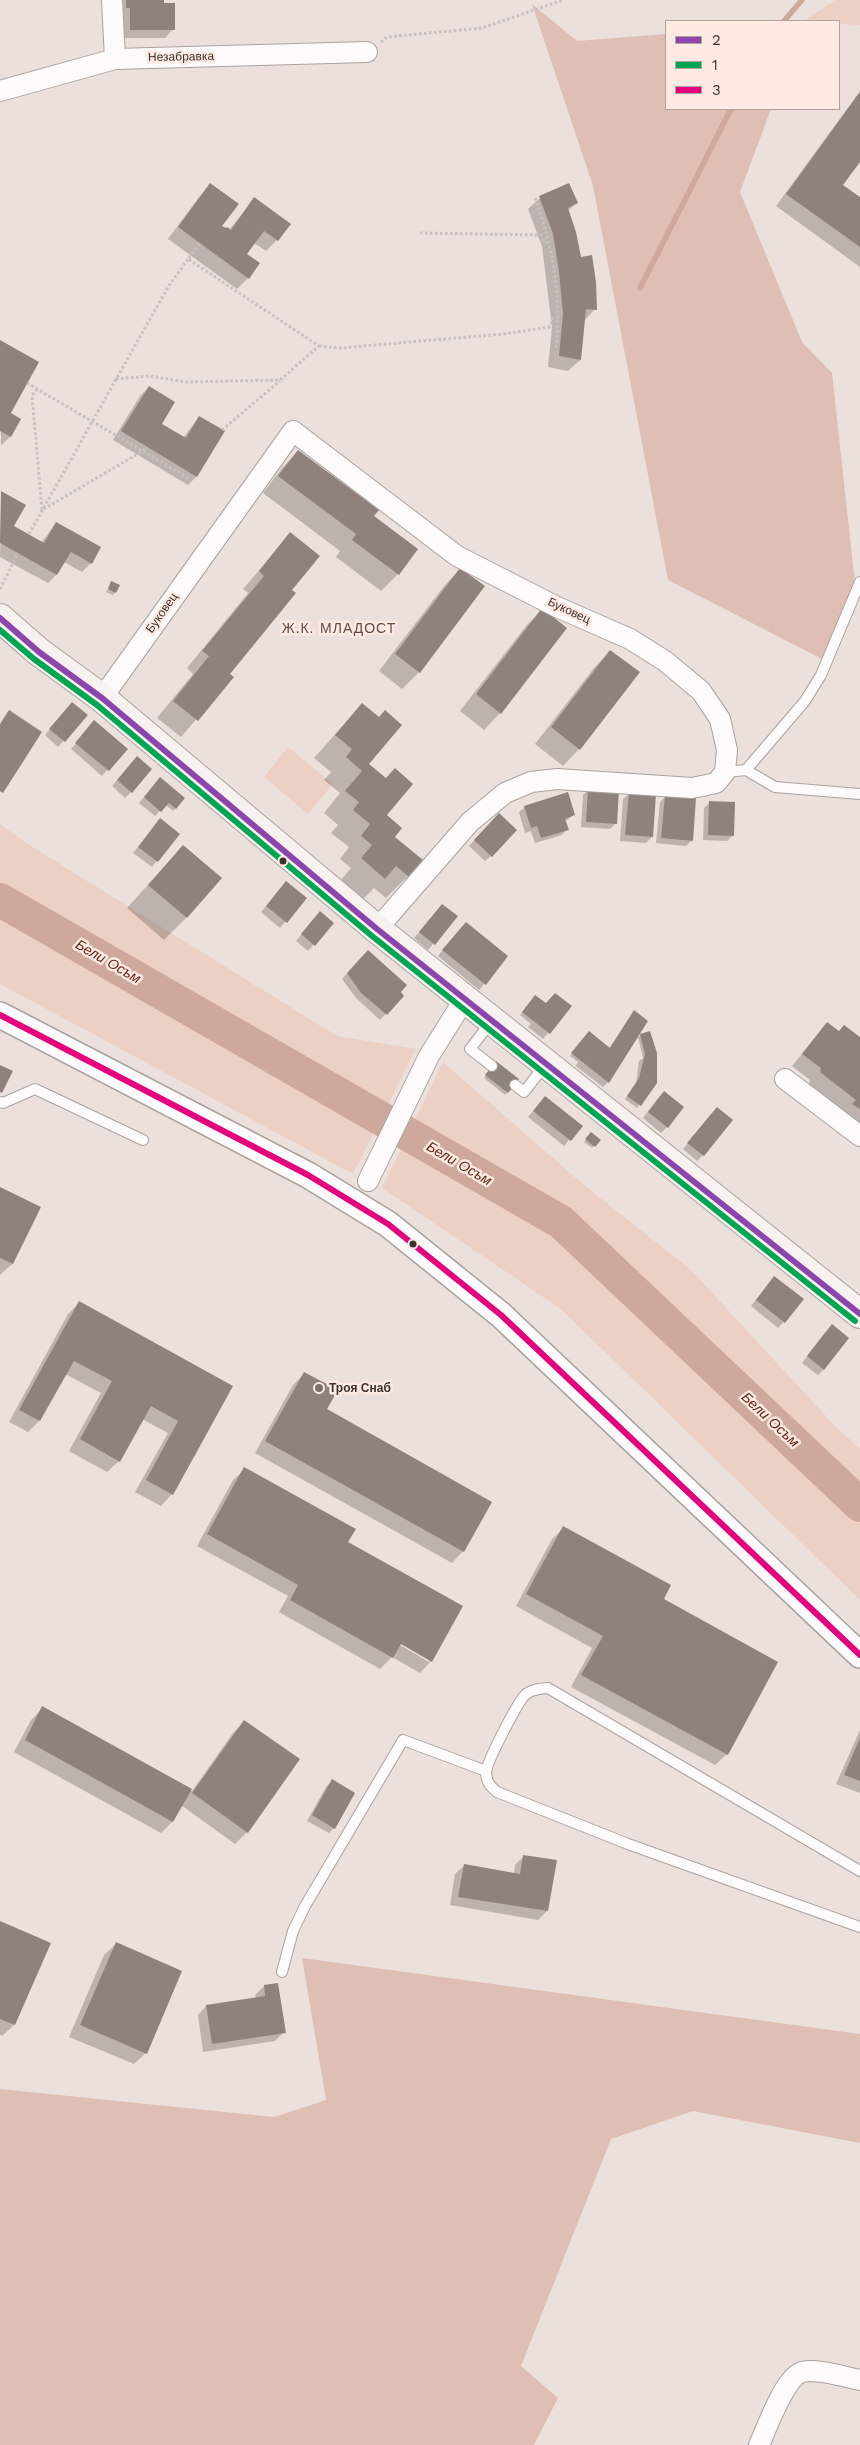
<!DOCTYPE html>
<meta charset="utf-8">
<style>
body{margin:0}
#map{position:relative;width:860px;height:2445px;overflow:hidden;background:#ebe0db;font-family:"Work Sans",sans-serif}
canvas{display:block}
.legend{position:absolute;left:665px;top:20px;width:175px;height:90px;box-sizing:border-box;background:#ffeae3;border:1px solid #b1a19b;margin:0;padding:6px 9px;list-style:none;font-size:15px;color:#3b3330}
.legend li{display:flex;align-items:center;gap:10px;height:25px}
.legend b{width:25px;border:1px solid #b1a19b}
</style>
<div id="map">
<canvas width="860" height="2445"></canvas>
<ul class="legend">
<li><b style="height:6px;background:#8e44ad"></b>2</li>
<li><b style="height:6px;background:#00a651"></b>1</li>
<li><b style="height:6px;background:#e5007d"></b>3</li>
</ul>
</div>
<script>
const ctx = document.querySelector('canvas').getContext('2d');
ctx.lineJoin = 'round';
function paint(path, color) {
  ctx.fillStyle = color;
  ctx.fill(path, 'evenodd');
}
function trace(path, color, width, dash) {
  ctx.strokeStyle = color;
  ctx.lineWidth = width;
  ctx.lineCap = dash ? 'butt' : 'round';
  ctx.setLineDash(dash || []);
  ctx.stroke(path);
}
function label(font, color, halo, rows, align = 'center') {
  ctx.font = font + ' "Work Sans",sans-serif';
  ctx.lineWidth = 5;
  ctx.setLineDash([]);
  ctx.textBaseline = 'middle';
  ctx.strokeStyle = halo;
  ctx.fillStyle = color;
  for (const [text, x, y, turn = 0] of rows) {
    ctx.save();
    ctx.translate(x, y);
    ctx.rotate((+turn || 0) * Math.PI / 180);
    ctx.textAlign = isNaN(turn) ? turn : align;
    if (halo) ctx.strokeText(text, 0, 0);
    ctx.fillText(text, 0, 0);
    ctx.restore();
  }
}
paint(new Path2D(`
 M835,0H860V25L839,24V21H804Z
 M288,747L333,784L308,814L264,777Z
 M0,824L26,843L337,1036L416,1049L353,1174L0,984Z
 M443,1062L584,1185L691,1270L835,1426L860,1449V1600L561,1309L382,1188Z`), '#edd0c4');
paint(new Path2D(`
 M532,4L577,41L666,34V109H771L740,192L802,342L832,373L855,583L824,660L668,580L593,186Z
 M302,1958L860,2034V2143L693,2111L611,2139L521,2366L558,2398L534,2445H0V2089L274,2117L326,2100Z`), '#dfbfb3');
paint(new Path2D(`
 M117,0H163L173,29L165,38H122Z
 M860,91V160L842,185L860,198V267L776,206Z
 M211,185L221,226L229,230L254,199L277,240L266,251L254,243L246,254L248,278L237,289L168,239L199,197Z
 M540,198L576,203L568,211L595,309L584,321L580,360L568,371L548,367L552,327L542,246L528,209Z
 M0,342L9,413L20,419L10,437L1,445Z
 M149,387L160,425L183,438L199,417L196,477L188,485L113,440L140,396Z
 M298,451L372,517L416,549L398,574L381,591L336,557L340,551L263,493L282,468Z
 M2,492L13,527L41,543L56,523L91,563L82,572L64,562L56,575L48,583L0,557Z
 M290,534V590L228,674L232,677L181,737L157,718L193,674L187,668L248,593L243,589Z
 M460,569L483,587L419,672L402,689L379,671L444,586Z
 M112,583L115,592L113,595L106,592Z
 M542,610L500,713L484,730L460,711L526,626Z
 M610,651L579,749L563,766L535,744L594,668Z
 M362,704L368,764L408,876L386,898L374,888L362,900L340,881L351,868L340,859L349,847L331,833L338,825L324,813L340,793L324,780L331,772L314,758Z
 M67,709L86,715L58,747L45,735Z
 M89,728L126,749L102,776L71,749Z
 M132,763L131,792L125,798L112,786Z
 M155,784L183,799L173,811L167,806L171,799L155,816L139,803Z
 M589,789L616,823L610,829L581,827L583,795Z
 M629,794L652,837L646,843L620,841L623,799Z
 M665,797L692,840L686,846L656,843L660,802Z
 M710,802L733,835L727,841L703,840L704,808Z
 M525,807L573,815L565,822L567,829L562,835L535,843L531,831L525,833L519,812Z
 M493,820L491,856L485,861L469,846Z
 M155,826L178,834L152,867L133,853Z
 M183,846L186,918L164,940L127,908Z
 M281,888L305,899L280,928L261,912Z
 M437,911L456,917L428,950L414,938Z
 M314,919L332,923L308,951L296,941Z
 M460,929L507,957L479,990L438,956Z
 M362,957L402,996L380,1020L356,998L342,979Z
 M533,999L546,1005L570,1006L543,1039L528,1027L531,1024L520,1015Z
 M634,1012L608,1082L603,1087L576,1066L578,1062L570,1056L587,1035L609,1048Z
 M827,1023L839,1032L860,1039V1130L842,1116L845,1112L809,1084L810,1080L792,1066Z
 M641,1035L656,1082L637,1108L625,1099L636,1084L639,1061L643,1058L638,1037Z
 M494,1065L518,1079L505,1095L484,1078Z
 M658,1098L667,1127L661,1133L643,1118Z
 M540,1103L581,1126L564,1146L528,1117Z
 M711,1114L703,1155L697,1161L683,1149Z
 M589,1136L599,1140L592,1148L584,1142Z
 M0,1188L39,1208L12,1264L0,1275Z
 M769,1283L784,1322L778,1328L751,1306Z
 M80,1302L232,1386L172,1494L161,1506L135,1492L168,1433L142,1419L119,1461L107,1472L69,1451L101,1393L65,1374L39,1421L28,1432L9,1422L68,1314Z
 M826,1331L824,1369L818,1375L802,1363Z
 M305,1373L325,1410L463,1551L452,1563L255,1453L293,1385Z
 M245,1469L347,1543L431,1661L420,1673L392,1657L380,1669L279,1612L288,1596L197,1546L233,1480ZM396,1640L429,1659V1662L395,1642Z
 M564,1528L662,1599L727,1754L715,1765L571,1687L592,1648L516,1606L552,1539Z
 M43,1708L192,1791L233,1733L244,1722L298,1759L247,1832L235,1844L181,1805L172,1822L161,1833L14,1752L31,1720Z
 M860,1730V1793L836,1784Z
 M332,1781L334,1828L329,1833L307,1821L326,1787Z
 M524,1856L547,1911L538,1920L450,1905L455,1874L464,1866L514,1874L515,1865Z
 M0,1922L49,1944L14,2025L2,2036L0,2035Z
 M116,1944L146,2053L134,2064L69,2037L104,1955Z
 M277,1984L284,2032L275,2041L203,2052L198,2015L206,2006L256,1999L255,1995L264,1986Z`), '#0003');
trace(new Path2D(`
 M784,21L802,0
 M640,288L731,109`), '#cea99b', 5.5);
trace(new Path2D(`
 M0,900L561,1222L860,1505`), '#cea99b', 34);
paint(new Path2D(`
 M126,0H164V3H175V30H130V8H126Z
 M860,92V162L843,185L860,197V247L786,194Z
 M210,183L239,204L222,226L226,228L227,227L231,230L254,197L291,224L278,241L264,231L247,254L260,263L249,279L178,227Z
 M569,183L578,203L568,208L576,232L581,257L592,255L596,282L597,310L586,309L581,360L559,356L563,314L559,272L553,234L539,196Z
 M0,340L39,362L11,413L21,419L11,437L0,431Z
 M149,386L175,402L162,424L186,438L199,416L225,431L197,477L121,431Z
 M298,450L379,510L374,516L418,549L399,575L352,540L356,534L278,476Z
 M1,491L26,505L14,526L44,543L56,522L101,547L92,564L71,552L57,575L0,543Z
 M290,532L320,556L292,590L296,593L230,674L234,677L198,721L173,701L209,656L202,651L264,576L259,571Z
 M460,568L485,586L420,673L395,654Z
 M111,581L120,585L116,593L108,589Z
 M542,608L567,628L501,714L476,694Z
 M610,650L640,672L580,750L551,727Z
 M72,702L88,715L65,742L49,729Z
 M362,703L379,717L385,710L402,725L369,764L386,778L395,768L413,784L387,815L402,828L395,837L423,860L409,877L396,866L385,879L361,858L372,845L361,836L370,824L353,810L359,802L345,791L362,771L346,757L352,749L335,735Z
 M9,710L42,732L3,793L0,791V724Z
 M94,720L128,749L109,771L75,743Z
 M137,756L152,769L132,793L117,780Z
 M160,777L185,798L176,809L169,803L161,812L144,797Z
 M588,788L619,790L617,824L586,822Z
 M568,792L575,815L565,819L569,830L541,838L537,826L531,828L524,806Z
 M629,792L656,794L653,837L625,835Z
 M665,795L696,798L693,841L661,838Z
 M709,801L735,802L734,836L708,835Z
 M499,813L517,830L492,857L474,840Z
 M160,818L180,834L158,862L138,847Z
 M183,845L222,878L187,918L148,885Z
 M286,881L307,898L287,923L266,906Z
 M442,904L458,916L435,945L419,932Z
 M320,911L334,923L315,946L301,934Z
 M466,922L508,956L486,985L442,950Z
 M368,950L407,985L401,992L404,996L387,1015L361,993L347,973Z
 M555,993L572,1006L550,1034L522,1012L535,995L546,1003Z
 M634,1010L648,1021L609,1083L571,1053L589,1031L610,1048Z
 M827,1022L839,1031L844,1025L860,1037V1109L852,1104L856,1100L820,1072L821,1068L802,1054Z
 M650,1031L657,1053V1083L641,1106L627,1096L639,1078L645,1054L640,1034Z
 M496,1061L519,1079L508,1093L485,1075Z
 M0,1065L13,1071L2,1093L0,1092Z
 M664,1091L684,1107L668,1128L648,1112Z
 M545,1096L583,1126L571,1141L533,1111Z
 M717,1107L733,1120L704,1156L687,1143Z
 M591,1132L601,1140L595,1147L585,1139Z
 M0,1187L41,1207L13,1264L0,1258Z
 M774,1276L804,1299L785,1323L756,1300Z
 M79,1301L233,1386L173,1495L146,1480L178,1421L151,1406L120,1462L80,1439L112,1381L74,1361L40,1421L19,1410Z
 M832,1324L849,1338L824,1370L807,1356Z
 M304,1372L338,1390L327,1409L492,1502L464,1552L265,1441Z
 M244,1467L356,1529L348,1542L463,1606L432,1662L401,1644L393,1658L290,1600L298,1585L207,1534Z
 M563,1526L671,1585L664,1599L778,1662L728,1755L581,1675L603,1636L526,1594Z
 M42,1706L192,1789L173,1822L25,1740Z
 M244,1720L300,1759L248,1833L192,1793Z
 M860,1738V1781L844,1775Z
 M332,1779L355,1793L335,1829L312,1815Z
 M523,1855L557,1860L548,1911L458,1897L464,1864L520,1874Z
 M0,1921L51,1943L15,2025L0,2019Z
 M116,1942L182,1971L147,2054L80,2025Z
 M278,1983L286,2033L212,2044L206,2005L265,1996L264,1985Z`), '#8f827d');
const service = new Path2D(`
 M746,770L775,787L860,794
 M725,772L746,770L805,701L821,675L860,582
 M491,1022L470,1049L492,1066
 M515,1085L524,1092L545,1065
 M0,1102L3,1103L35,1089L143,1140
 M860,1871L548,1688C539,1689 533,1689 526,1694C518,1701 486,1763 486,1773C487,1783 490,1786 497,1792L628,1844L860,1927
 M282,1972L293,1931L305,1906L403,1740L486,1771`);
const minor = new Path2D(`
 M112,0L115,59
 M0,91L115,59L367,52
 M102,698L293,431L457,556L557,607L630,639L665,661L701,691L720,719L727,750L725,772L716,783L692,788L557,779L531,782L505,793L470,822L377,929
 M785,1079L860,1136
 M368,1181L429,1056L464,1000
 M759,2445C767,2428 784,2378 802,2372C816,2368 845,2377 860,2380`);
const tertiary = new Path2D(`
 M0,1015L308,1175L388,1224L501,1315L860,1655`);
const secondary = new Path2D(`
 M0,618L39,652L102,698L377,929L860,1314`);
trace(service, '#aba29f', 12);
trace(minor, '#aba29f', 22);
trace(tertiary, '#aba29f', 28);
trace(secondary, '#aba29f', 30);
trace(new Path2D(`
 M381,42L387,37L482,28L563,0
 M535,198C554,251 561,295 556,350
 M420,233L541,235L545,243L550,242
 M319,346L341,348L503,334L550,327L553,318H559
 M116,379L149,376L186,382L280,380L319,346L188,259L200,243
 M27,383L190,479
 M37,389L32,396L42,510L148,448
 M222,430L280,381
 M29,534L168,287L188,259
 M0,589L18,553`), '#c5c1c0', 3, [2.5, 2.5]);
trace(service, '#fcfafa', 10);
trace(minor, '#fcfafa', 20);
trace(tertiary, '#fcfafa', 25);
trace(secondary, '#f7f2f0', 28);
trace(new Path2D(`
 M0,618L39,652L102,698L377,929L860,1314`), '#8e44ad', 6);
trace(new Path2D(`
 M0,630L34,659L97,705L372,936L855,1321`), '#00a651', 6);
trace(new Path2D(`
 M0,1015L308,1175L388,1224L501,1315L860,1655`), '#e5007d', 6);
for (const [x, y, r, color] of [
 [283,861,4.5,"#3b3330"],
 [413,1244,4.5,"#3b3330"],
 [319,1388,5,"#79706c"]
]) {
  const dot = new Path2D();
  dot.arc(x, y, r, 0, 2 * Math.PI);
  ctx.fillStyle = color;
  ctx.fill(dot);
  trace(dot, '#ffeae3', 2);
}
label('12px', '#3b3330', '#ffeae3', [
 ["Незабравка",181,57,-1],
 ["Буковец",569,611,25],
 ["Буковец",162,613,-55]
]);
label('bold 12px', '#3b3330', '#ffeae3', [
 ["Троя Снаб",329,1388]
], 'left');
ctx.letterSpacing = '1px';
label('14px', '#5d4d47', '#ffeae3', [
 ["Ж.К. МЛАДОСТ",339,629]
]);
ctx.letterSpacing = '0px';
label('italic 14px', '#5c1f06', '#ffeae3', [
 ["Бели Осъм",108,962,30],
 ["Бели Осъм",459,1164,30],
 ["Бели Осъм",770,1420,43]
]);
</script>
